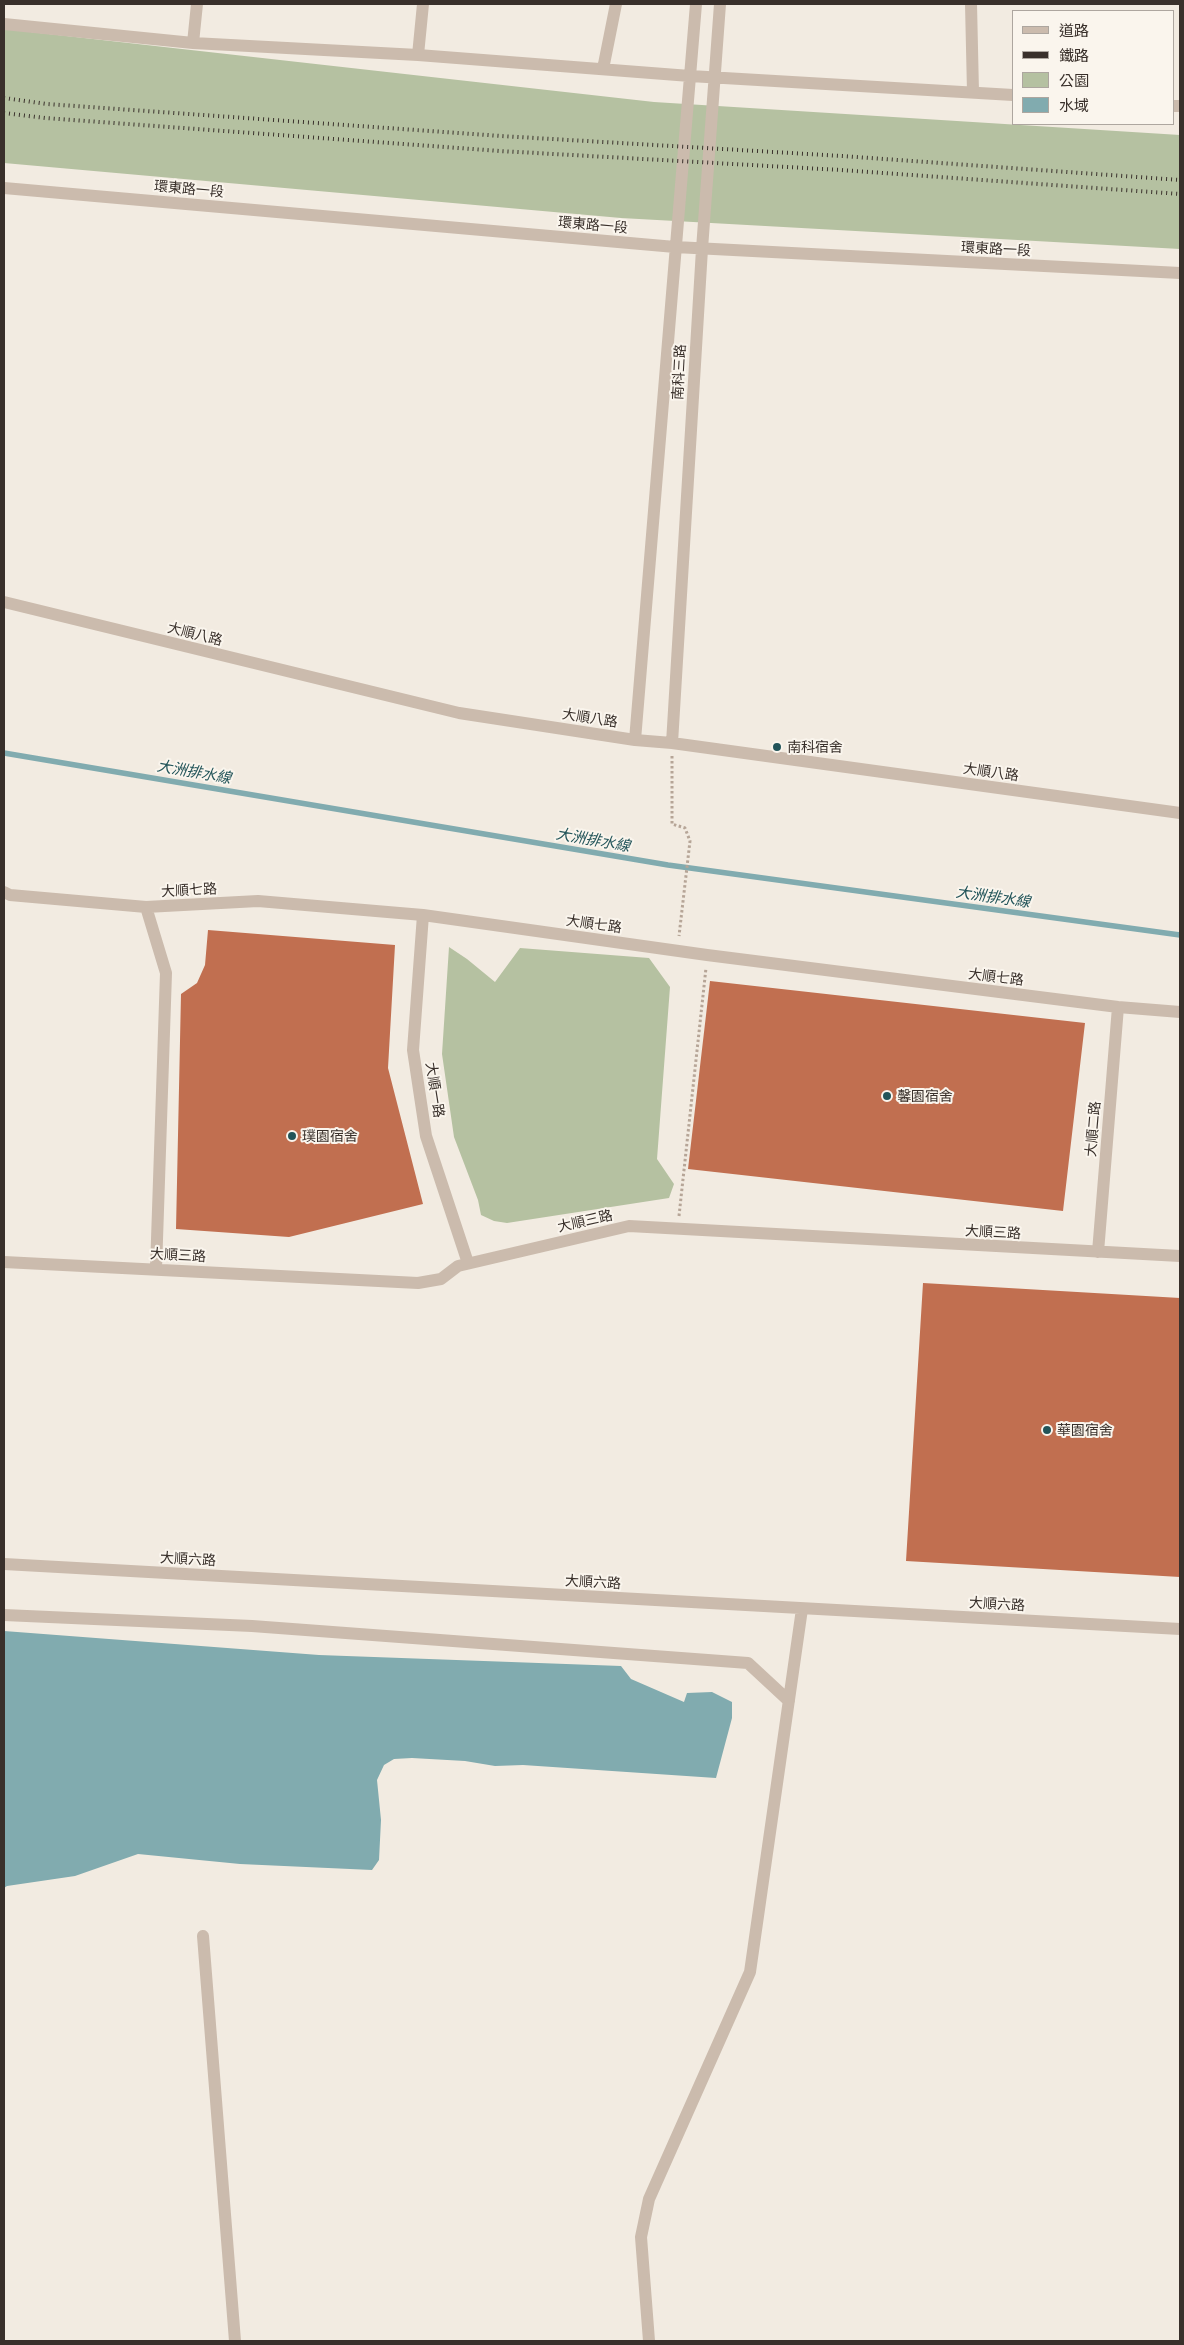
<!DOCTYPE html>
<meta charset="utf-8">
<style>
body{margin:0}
#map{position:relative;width:1184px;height:2345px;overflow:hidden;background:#f2ebe1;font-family:Barlow,"Noto Sans TC",sans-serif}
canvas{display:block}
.frame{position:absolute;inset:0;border:5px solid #39302b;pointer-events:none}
.legend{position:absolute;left:1012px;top:10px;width:162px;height:115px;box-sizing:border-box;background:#faf5ed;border:1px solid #ada69f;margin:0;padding:6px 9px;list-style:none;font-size:15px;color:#39302b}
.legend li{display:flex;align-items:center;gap:10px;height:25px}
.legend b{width:25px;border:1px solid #ada69f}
</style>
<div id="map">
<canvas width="1184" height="2345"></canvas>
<div class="frame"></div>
<ul class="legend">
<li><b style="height:6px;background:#cbbbad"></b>道路</li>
<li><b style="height:6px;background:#39302b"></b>鐵路</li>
<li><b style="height:14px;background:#b5c1a1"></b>公園</li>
<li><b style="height:14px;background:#81abaf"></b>水域</li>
</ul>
</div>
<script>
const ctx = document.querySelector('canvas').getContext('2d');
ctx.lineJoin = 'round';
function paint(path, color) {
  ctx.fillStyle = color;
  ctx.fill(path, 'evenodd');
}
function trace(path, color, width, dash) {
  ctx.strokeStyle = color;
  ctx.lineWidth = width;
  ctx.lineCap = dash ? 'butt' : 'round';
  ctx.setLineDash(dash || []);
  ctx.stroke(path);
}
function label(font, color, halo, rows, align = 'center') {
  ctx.font = font + ' Barlow,"Noto Sans TC",sans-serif';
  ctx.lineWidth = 4;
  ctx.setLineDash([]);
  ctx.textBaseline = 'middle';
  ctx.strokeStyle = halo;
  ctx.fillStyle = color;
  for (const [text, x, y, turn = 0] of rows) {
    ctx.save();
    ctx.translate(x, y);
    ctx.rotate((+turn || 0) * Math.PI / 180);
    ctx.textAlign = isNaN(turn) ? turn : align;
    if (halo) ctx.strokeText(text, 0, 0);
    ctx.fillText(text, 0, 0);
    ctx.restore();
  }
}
paint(new Path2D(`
 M4,29L654,102L1180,135V249L621,218L4,163Z
 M449,947L467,959L495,982L520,948L649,958L670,987L657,1159L674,1184L669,1198L507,1223L494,1221L481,1215L478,1200L454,1137L442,1054Z`), '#b5c1a1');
paint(new Path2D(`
 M4,1631L319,1655L621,1666L631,1679L684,1702L687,1693L712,1692L732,1702V1718L716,1778L523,1765L495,1766L465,1761L412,1758L394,1759L384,1765L377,1780L381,1820L379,1860L372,1870L240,1864L138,1854L75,1876L7,1886L4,1888Z`), '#81abaf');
trace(new Path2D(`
 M4,753L668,865L1180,935`), '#81abaf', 5.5);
paint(new Path2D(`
 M208,930L395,945L388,1068L423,1204L289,1237L176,1229L181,994L197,983L205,965Z
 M710,981L1085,1023L1063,1211L688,1169Z
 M923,1283L1180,1298V1577L906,1561Z`), '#c16f50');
trace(new Path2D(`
 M672,756V824L685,828L690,841L679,936
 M679,1216L706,968`), '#b6a597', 3, [2.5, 2.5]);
trace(new Path2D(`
 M971,4L973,92
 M4,24L193,43L418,55L690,76L1013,95
 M193,43L197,4
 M418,55L423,4
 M603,69L616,4
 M1173,106H1180
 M4,188L675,247L1180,273
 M4,602L459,713L635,740L672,743L1180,813
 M635,740L696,4
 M672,743L702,249L720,4
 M4,892L10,895L146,907L258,901L423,915L707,955L1118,1007L1180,1012
 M146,907L166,973L156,1269
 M423,915L413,1050L426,1136L468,1263
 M1098,1252L1118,1007
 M4,1262L418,1283L441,1279L458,1266L629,1226L1180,1256
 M4,1564L1180,1629
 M4,1615L252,1626L748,1663L789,1701
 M203,1936L235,2341
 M649,2341L641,2237L649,2199L750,1972L802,1609`), '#cbbbad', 12);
trace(new Path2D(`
 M4,98L47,104L501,136L842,156L1180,180
 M4,113L45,118L500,151L841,170L1180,194`), '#39302b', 4, [1, 4]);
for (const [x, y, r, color] of [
 [777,747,5,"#225459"],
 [887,1096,5,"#225459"],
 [292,1136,5,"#225459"],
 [1047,1430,5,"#225459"]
]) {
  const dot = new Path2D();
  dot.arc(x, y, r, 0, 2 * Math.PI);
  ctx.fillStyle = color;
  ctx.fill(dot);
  trace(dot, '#faf5ed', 2);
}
label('14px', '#39302b', '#faf5ed', [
 ["環東路一段",189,189,5],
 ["環東路一段",593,225,5],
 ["環東路一段",996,249,3],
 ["南科三路",679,372,-87],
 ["大順八路",195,634,14],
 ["大順八路",590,718,9],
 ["大順八路",991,772,8],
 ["大順七路",189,890,-3],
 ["大順七路",594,924,8],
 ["大順七路",996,977,7],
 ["大順一路",435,1090,81],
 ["大順二路",1093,1129,-85],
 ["大順三路",585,1221,-13],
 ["大順三路",993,1232,3],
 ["大順三路",178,1255,3],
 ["大順六路",188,1559,3],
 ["大順六路",593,1582,3],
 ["大順六路",997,1604,3]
]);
label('14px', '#39302b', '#faf5ed', [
 ["南科宿舍",787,747],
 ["馨園宿舍",897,1096],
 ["璞園宿舍",302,1136],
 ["華園宿舍",1057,1430]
], 'left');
label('italic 15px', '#225459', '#faf5ed', [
 ["大洲排水線",194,772,10],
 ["大洲排水線",593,840,10],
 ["大洲排水線",993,897,8]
]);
</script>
